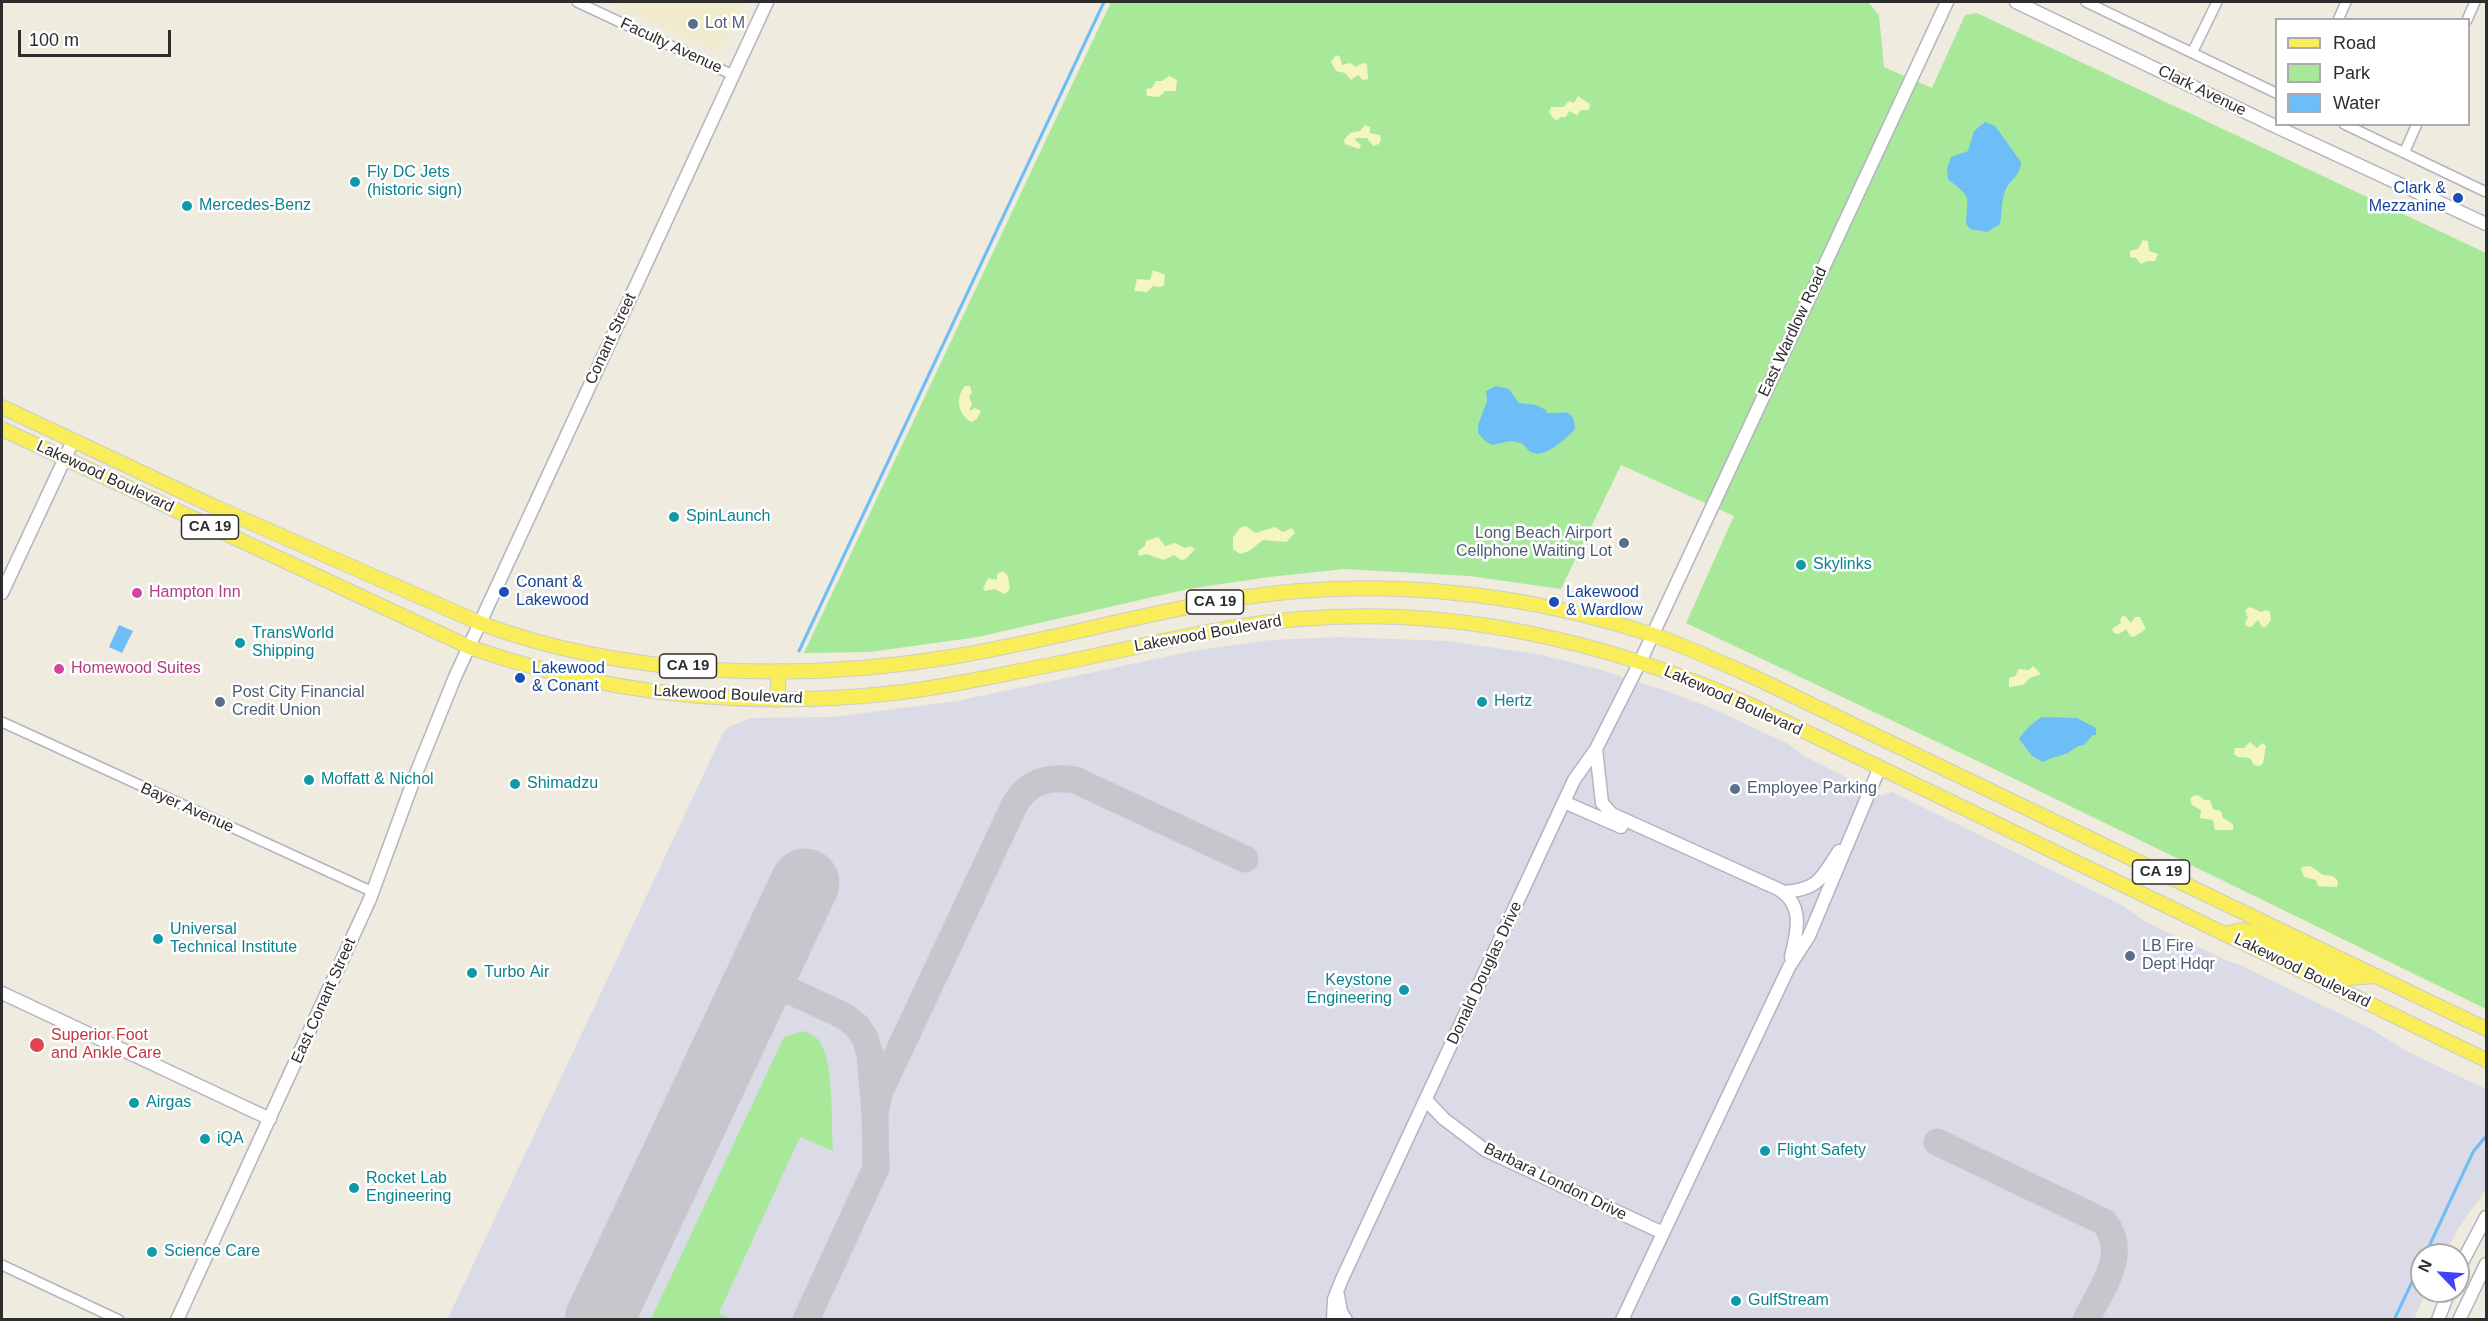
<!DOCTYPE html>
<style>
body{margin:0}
#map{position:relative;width:2488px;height:1321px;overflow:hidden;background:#efebdf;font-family:Arial,sans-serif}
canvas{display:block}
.frame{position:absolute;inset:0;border:3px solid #2d2d2d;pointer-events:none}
.legend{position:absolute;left:2275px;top:18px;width:195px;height:108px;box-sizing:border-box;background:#fff;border:2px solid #ababab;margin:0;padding:8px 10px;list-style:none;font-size:18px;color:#2d2d2d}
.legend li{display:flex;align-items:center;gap:12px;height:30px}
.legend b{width:30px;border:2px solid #ababab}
.north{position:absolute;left:2410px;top:1243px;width:60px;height:60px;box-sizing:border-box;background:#fff;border:2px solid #ababab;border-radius:50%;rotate:295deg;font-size:16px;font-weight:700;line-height:24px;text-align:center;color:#2d2d2d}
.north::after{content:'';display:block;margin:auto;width:21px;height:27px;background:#3d43ff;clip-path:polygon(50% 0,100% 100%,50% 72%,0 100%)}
.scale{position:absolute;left:18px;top:30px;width:153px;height:27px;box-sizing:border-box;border:3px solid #2d2d2d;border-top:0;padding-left:8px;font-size:18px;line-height:21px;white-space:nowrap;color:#2d2d2d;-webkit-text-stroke:4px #fff;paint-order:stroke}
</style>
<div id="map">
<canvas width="2488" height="1321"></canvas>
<div class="frame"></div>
<ul class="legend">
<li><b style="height:8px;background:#faed5a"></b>Road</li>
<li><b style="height:16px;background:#a8e999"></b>Park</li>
<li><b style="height:16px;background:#6dbdf7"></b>Water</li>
</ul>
<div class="north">N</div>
<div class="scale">100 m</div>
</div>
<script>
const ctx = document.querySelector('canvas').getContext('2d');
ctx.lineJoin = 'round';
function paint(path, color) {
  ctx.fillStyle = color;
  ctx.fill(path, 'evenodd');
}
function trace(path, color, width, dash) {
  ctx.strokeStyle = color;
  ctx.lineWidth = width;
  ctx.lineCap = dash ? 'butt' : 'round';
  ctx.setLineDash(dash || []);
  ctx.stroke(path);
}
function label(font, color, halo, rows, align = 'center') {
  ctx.font = font + ' Arial,sans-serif';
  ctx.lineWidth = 5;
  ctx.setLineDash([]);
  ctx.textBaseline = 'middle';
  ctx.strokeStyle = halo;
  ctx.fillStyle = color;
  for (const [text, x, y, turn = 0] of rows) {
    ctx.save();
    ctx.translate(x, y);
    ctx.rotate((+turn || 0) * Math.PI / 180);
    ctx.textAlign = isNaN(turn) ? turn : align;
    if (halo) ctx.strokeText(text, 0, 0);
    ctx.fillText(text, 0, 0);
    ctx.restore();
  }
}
paint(new Path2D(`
 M608,2H743L720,49L718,48L716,52Z`), '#f1ebce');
paint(new Path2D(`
 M1340,637L1449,641L1542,655L1598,669L1667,691L1716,710L1788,744L1804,756L1881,795L1892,792L2120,904L2146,922L2228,961L2238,964L2371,1029L2408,1052L2486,1089V1189L2458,1229L2444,1255H2422V1291H2427L2414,1319L447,1320L724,731L729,727L751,718L833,717L957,701L1198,650L1271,640Z`), '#dbdbe8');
paint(new Path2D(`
 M1111,2H1868L1879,15L1884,67L1932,88L1965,15L1977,13L2486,253V1009L1988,766L1686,623L1734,516L1621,465L1561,589L1469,576L1345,569L1269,577L1188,589L978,637L870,652L804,653Z
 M803,1031C810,1034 817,1036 821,1044C834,1066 831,1124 833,1151L800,1137L719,1313L731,1319H651L784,1037Z`), '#a8e999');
paint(new Path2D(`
 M1336,55L1340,57L1342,65L1350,63L1356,67L1363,63L1367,64L1368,79L1363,80L1358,75L1351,80L1345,73L1336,71L1331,62Z
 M1169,76L1177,80L1176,91H1165L1159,97L1147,96L1146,89L1152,88L1156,81H1162Z
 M1578,96L1590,104L1589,110H1581L1577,115L1569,111L1566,117H1560L1558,120L1554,119L1549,112L1551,107H1563L1569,101L1574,103Z
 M1365,125L1370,127V133L1380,135L1381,139L1379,144L1373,146L1367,138H1356L1355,140L1361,145L1359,149L1345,144L1344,140L1350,133L1360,131Z
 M2143,240L2148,241L2149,251L2158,254L2155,261H2147L2141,264L2136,258L2130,257V251L2138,249Z
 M1153,270L1165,275L1164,285L1160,287L1153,286L1147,292L1134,291L1137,279L1150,280Z
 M965,386H970L972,393L969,397L972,404L969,411L975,408L981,411L977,419L971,422C958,414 955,398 965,386Z
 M1246,526L1255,533L1275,527L1283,532L1292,528L1295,533L1286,542L1263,540L1249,551L1240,554L1233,549V537L1240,528Z
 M1158,537L1165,546L1175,543L1185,548L1190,546L1195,549L1186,559L1181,560L1174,555L1164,560L1146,554L1139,556L1138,551L1145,546L1146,541Z
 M1003,571L1008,576L1010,589L1005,594L994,589L985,591L983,589L988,578L997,580V574Z
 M2250,607L2261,612L2266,610L2270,612L2271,620L2266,627H2262L2258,620L2251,627L2246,626L2245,623L2248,618L2245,610Z
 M2124,615L2131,623L2135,617H2140L2146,629L2134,637L2130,636L2126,629L2119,634L2114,633L2112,629L2121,623L2120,619Z
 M2033,666L2041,674L2030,678L2023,685L2009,687V678L2015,676L2019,669L2029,670Z
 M2250,742L2257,748L2262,743L2266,746L2263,763L2260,766L2254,765L2250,758L2238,757L2234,754L2235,748H2244Z
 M2198,795L2204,800H2210L2213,809L2221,811L2223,818L2233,824V830H2215L2213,820L2200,818L2201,810L2192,805L2190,799L2193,796Z
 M2310,866L2323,875L2333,876L2338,881L2337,887L2318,886L2316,880L2304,877L2301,869L2302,867Z`), '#f5f5c1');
paint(new Path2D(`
 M1985,122L1995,126L2021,162C2020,177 2010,179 2005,191C2001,202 2002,213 2000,224L1987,232L1970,229L1966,224C1968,192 1971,199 1948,179L1947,169L1951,157L1968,151L1974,131Z
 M1496,386L1509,389L1519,403L1536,405L1546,410L1547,413C1561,415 1574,405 1575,429C1566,438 1542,463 1528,450C1526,448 1524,445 1521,443L1510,441L1493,445L1486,442L1478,433V425L1487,401L1486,391Z
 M119,625L133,631L122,653L109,647Z
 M2042,717L2077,718L2096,728V735H2093L2084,745C2073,746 2070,754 2062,755C2055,757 2051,758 2043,762L2032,756L2019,739C2026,729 2032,723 2042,717Z`), '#6dbdf7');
trace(new Path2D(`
 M799,651L1104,2
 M2425,1255L2473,1152L2486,1136
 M2394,1320L2422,1261`), '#6dbdf7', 3);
trace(new Path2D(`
 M760,977L844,1016L857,1026L865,1038L870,1054L875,1114L876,1168L806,1320
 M875,1114L879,1093L1014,806C1027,781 1049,776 1075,780L1245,859
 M1937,1142L2104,1222C2130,1253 2101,1289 2086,1320`), '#c8c6cc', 27);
trace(new Path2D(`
 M599,1320L805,883`), '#c8c6cc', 69);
const street = new Path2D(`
 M577,2L733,75
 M2086,2L2276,93
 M2338,20L2346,2
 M2467,20L2475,2
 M2192,53L2217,2
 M2344,124L2486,192
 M2404,153L2417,124
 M2,722L373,892
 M2,1265L119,1320`);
const secondary = new Path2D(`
 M2016,2L2281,129L2486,224
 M2,593L73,441
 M1596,749L1602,803L1612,814L1778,889C1805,905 1797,932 1791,957
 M1564,802L1621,827
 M1783,892C1819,890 1821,878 1839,851
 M2,993L270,1119
 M1426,1100L1444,1119L1485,1150L1663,1233
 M2458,1270L2486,1217
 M1338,1295L1341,1312L1346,1320
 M177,1320L370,899L417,771L455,677L767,2
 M1333,1320L1334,1299L1342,1279L1574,780L1596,749L1640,662L1947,2
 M1622,1320L1789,967L1809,936L1879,769
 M2438,1320L2449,1291
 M2459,1320L2486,1264`);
const primary = new Path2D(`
 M2,407L213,506L480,623C623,677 802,682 951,657C1068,638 1180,601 1298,591C1416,581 1541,598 1653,635C1688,647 1722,663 1756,678L2486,1029
 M2,429L469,647C606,695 750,709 894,693C948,687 1002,674 1055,664C1137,648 1216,626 1299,619C1452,606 1605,641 1744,702L2486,1060
 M777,700L779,671
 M2225,934L2241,930L2250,931L2348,978L2377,976`);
trace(street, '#b3b3c1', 12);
trace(secondary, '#b3b3c1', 15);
trace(primary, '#cdcdcd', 16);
trace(street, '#fff', 9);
trace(secondary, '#fff', 12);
trace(primary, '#faed5a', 14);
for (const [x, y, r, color] of [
 [693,24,6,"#5c6f8a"],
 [355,182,6,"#0f9aa8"],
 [2458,198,6,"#1a4fb4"],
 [187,206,6,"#0f9aa8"],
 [674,517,6,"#0f9aa8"],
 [1624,543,6,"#5c6f8a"],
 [1801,565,6,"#0f9aa8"],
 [504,592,6,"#1a4fb4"],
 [137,593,6,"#d1479c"],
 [1554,602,6,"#1a4fb4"],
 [240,643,6,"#0f9aa8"],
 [59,669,6,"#d1479c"],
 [520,678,6,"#1a4fb4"],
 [220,702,6,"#5c6f8a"],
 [1482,702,6,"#0f9aa8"],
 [309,780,6,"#0f9aa8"],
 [515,784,6,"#0f9aa8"],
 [1735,789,6,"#5c6f8a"],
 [158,939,6,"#0f9aa8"],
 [2130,956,6,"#5c6f8a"],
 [472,973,6,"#0f9aa8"],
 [1404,990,6,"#0f9aa8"],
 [37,1045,8,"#e0444e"],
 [134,1103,6,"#0f9aa8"],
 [205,1139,6,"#0f9aa8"],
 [1765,1151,6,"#0f9aa8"],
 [354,1188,6,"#0f9aa8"],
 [152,1252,6,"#0f9aa8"],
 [1736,1301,6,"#0f9aa8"]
]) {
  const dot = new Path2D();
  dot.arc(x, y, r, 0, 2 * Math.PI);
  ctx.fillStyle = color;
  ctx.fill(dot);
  trace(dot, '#fff', 2);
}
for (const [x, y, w] of [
 [210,527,57],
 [1215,602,57],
 [688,666,57],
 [2161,872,57]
]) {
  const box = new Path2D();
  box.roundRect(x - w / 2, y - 12, w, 24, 4.5);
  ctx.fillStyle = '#fff';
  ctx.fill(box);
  trace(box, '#2d2d2d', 1.5);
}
label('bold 15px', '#2d2d2d', null, [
 ["CA 19",210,527],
 ["CA 19",1215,602],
 ["CA 19",688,666],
 ["CA 19",2161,872]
]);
label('16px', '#4e5e75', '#fff', [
 ["Lot M",705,24],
 ["Long Beach Airport",1612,534,"right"],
 ["Cellphone Waiting Lot",1612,552,"right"],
 ["Post City Financial",232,693],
 ["Credit Union",232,711],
 ["Employee Parking",1747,789],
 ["LB Fire",2142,947],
 ["Dept Hdqr",2142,965]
], 'left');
label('16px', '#2d2d2d', '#fff', [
 ["Faculty Avenue",671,46,25],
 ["Clark Avenue",2202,91,26],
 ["East Wardlow Road",1793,332,-65],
 ["Conant Street",611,339,-65],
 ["Lakewood Boulevard",105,477,25],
 ["Lakewood Boulevard",1208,634,-10],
 ["Lakewood Boulevard",728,695,3],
 ["Lakewood Boulevard",1733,701,24],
 ["Bayer Avenue",187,808,24],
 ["Lakewood Boulevard",2302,971,26],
 ["Donald Douglas Drive",1485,973,-65],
 ["East Conant Street",324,1001,-66],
 ["Barbara London Drive",1555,1182,26]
]);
label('16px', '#0d838f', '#fff', [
 ["Fly DC Jets",367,173],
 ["(historic sign)",367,191],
 ["Mercedes-Benz",199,206],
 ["SpinLaunch",686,517],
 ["Skylinks",1813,565],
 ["TransWorld",252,634],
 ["Shipping",252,652],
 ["Hertz",1494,702],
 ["Moffatt & Nichol",321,780],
 ["Shimadzu",527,784],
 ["Universal",170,930],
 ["Technical Institute",170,948],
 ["Turbo Air",484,973],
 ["Keystone",1392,981,"right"],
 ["Engineering",1392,999,"right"],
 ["Airgas",146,1103],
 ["iQA",217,1139],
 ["Flight Safety",1777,1151],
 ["Rocket Lab",366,1179],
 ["Engineering",366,1197],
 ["Science Care",164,1252],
 ["GulfStream",1748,1301]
], 'left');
label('16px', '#164399', '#fff', [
 ["Clark &",2446,189,"right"],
 ["Mezzanine",2446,207,"right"],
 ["Conant &",516,583],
 ["Lakewood",516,601],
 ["Lakewood",1566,593],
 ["& Wardlow",1566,611],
 ["Lakewood",532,669],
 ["& Conant",532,687]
], 'left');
label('16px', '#b23c85', '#fff', [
 ["Hampton Inn",149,593],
 ["Homewood Suites",71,669]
], 'left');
label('16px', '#be3a42', '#fff', [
 ["Superior Foot",51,1036],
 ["and Ankle Care",51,1054]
], 'left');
</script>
